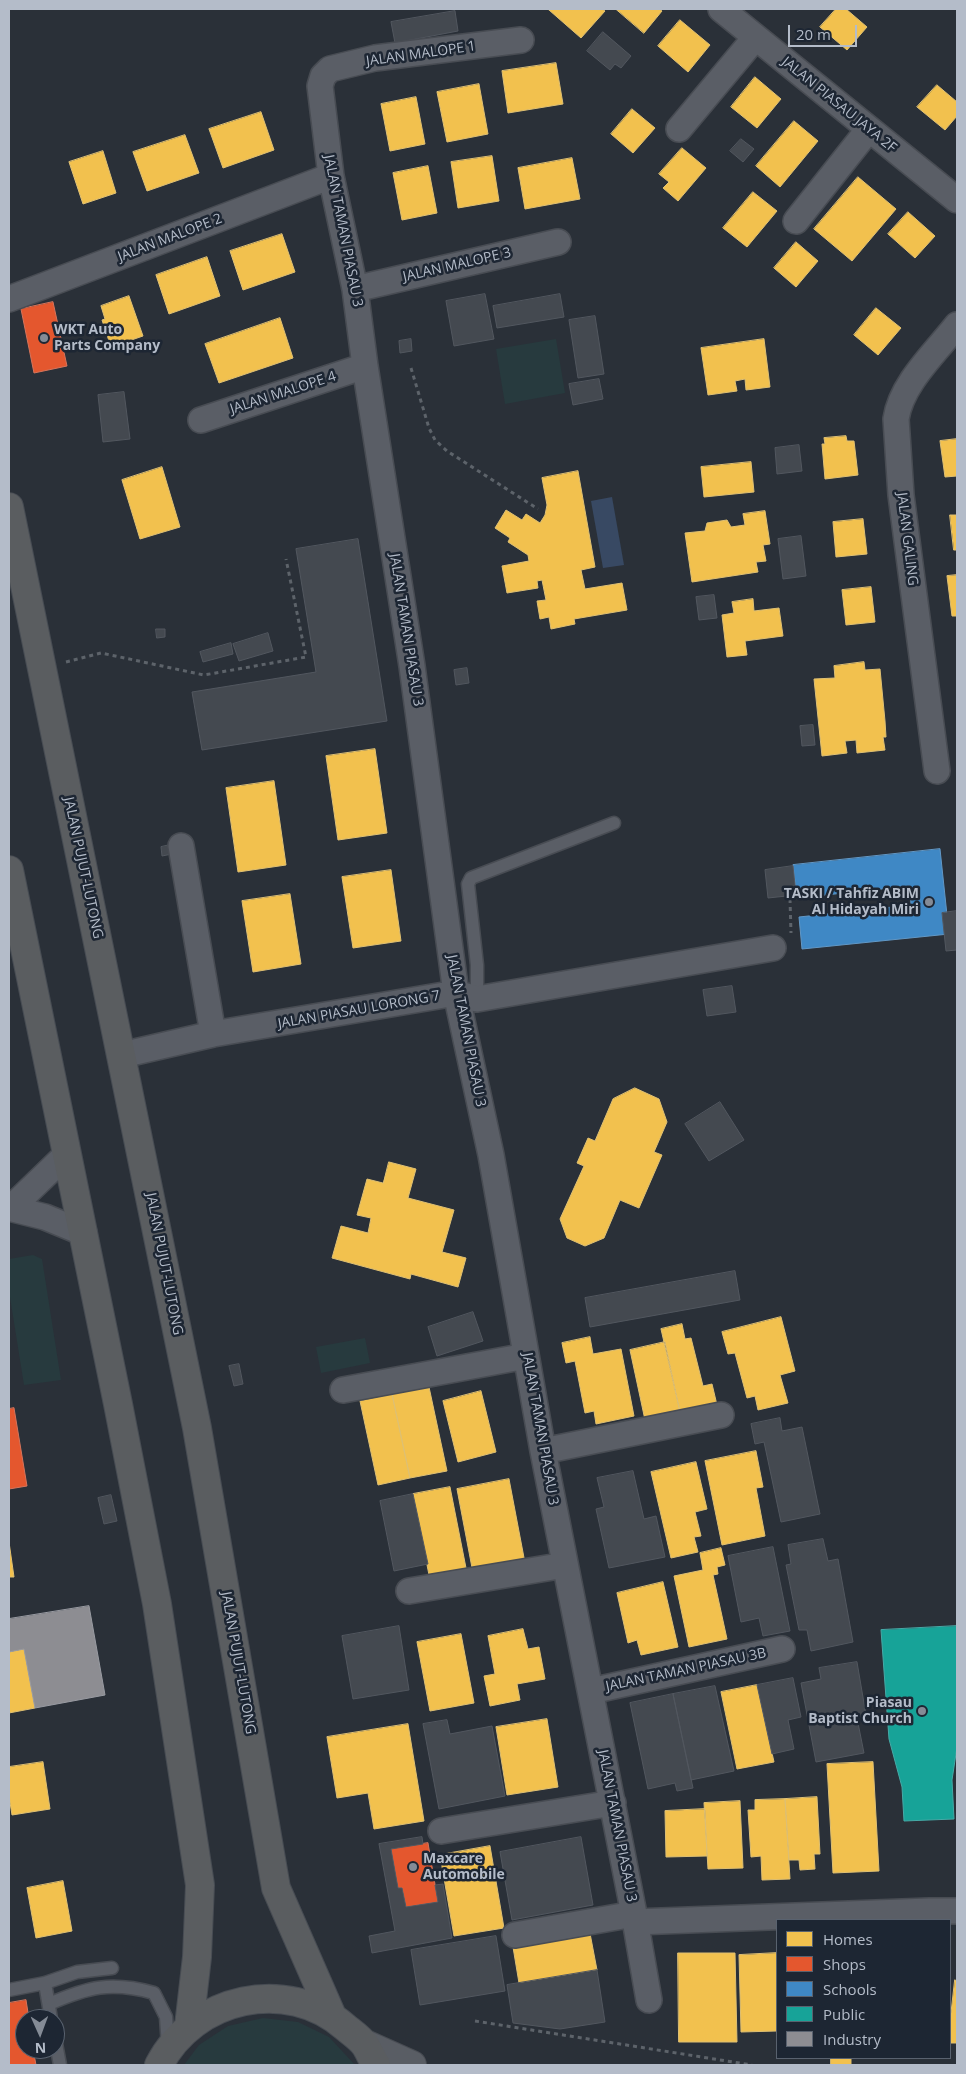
<!DOCTYPE html>
<style>
body{margin:0}
#map{position:relative;width:966px;height:2074px;overflow:hidden;background:#2a3038;font-family:"Open Sans",sans-serif}
canvas{display:block}
.frame{position:absolute;inset:0;border:10px solid #b4bcc9;pointer-events:none}
.legend{position:absolute;left:776px;top:1919px;width:175px;height:140px;box-sizing:border-box;background:#1d2633;border:1px solid #59626f;margin:0;padding:6px 9px;list-style:none;font-size:15px;color:#b4bcc9}
.legend li{display:flex;align-items:center;gap:10px;height:25px}
.legend b{width:25px;border:1px solid #59626f}
.north{position:absolute;left:15px;top:2009px;width:50px;height:50px;box-sizing:border-box;background:#1d2633;border:1px solid #59626f;border-radius:50%;rotate:178deg;font-size:14px;font-weight:700;line-height:20px;text-align:center;color:#b4bcc9}
.north::after{content:'';display:block;margin:auto;width:18px;height:22px;background:#848b96;clip-path:polygon(50% 0,100% 100%,50% 72%,0 100%)}
.scale{position:absolute;left:788px;top:25px;width:69px;height:22px;box-sizing:border-box;border:2px solid #b4bcc9;border-top:0;padding-left:6px;font-size:15px;line-height:18px;white-space:nowrap;color:#b4bcc9;-webkit-text-stroke:4px #1d2633;paint-order:stroke}
</style>
<div id="map">
<canvas width="966" height="2074"></canvas>
<div class="frame"></div>
<ul class="legend">
<li><b style="height:14px;background:#f2c14e"></b>Homes</li>
<li><b style="height:14px;background:#e4572e"></b>Shops</li>
<li><b style="height:14px;background:#3f88c5"></b>Schools</li>
<li><b style="height:14px;background:#17a398"></b>Public</li>
<li><b style="height:14px;background:#8d8d92"></b>Industry</li>
</ul>
<div class="north">N</div>
<div class="scale">20 m</div>
</div>
<script>
const ctx = document.querySelector('canvas').getContext('2d');
ctx.lineJoin = 'round';
function paint(path, color) {
  ctx.fillStyle = color;
  ctx.fill(path, 'evenodd');
}
function trace(path, color, width, dash) {
  ctx.strokeStyle = color;
  ctx.lineWidth = width;
  ctx.lineCap = dash ? 'butt' : 'round';
  ctx.setLineDash(dash || []);
  ctx.stroke(path);
}
function label(font, color, halo, rows, align = 'center') {
  ctx.font = font + ' "Open Sans",sans-serif';
  ctx.lineWidth = 5;
  ctx.setLineDash([]);
  ctx.textBaseline = 'middle';
  ctx.strokeStyle = halo;
  ctx.fillStyle = color;
  for (const [text, x, y, turn = 0] of rows) {
    ctx.save();
    ctx.translate(x, y);
    ctx.rotate((+turn || 0) * Math.PI / 180);
    ctx.textAlign = isNaN(turn) ? turn : align;
    if (halo) ctx.strokeText(text, 0, 0);
    ctx.fillText(text, 0, 0);
    ctx.restore();
  }
}
paint(new Path2D(`
 M556,339L565,393L505,404L496,349Z
 M33,1255L42,1259L61,1380L24,1385L9,1291V1259Z
 M365,1338L370,1363L321,1373L316,1347Z
 M263,2018L298,2022L329,2037L355,2065H184L199,2045L228,2026Z`), '#273a3e');
paint(new Path2D(`
 M612,497L624,565L603,568L591,501Z`), '#384963');
const homes = new Path2D(`
 M550,9H602L605,11L581,38L549,10Z
 M616,9H659L662,11L644,33Z
 M836,9H846L867,27L847,50L820,27Z
 M680,20L710,45L688,72L658,46Z
 M556,63L563,104L508,113L502,71Z
 M755,77L781,99L757,128L731,107Z
 M479,84L488,134L447,142L437,92Z
 M937,85L957,102V116L945,130L917,107Z
 M416,97L425,144L390,151L381,104Z
 M632,109L655,128L633,153L611,134Z
 M261,112L274,150L223,168L209,129Z
 M794,121L818,141L780,187L756,166Z
 M185,135L199,173L147,191L133,152Z
 M682,148L706,168L678,201L663,188L669,182L659,174Z
 M103,151L116,193L83,204L69,162Z
 M492,156L499,201L458,208L451,162Z
 M572,158L580,199L525,209L518,168Z
 M428,166L437,213L402,220L393,173Z
 M858,177L896,209L852,261L814,229Z
 M753,192L777,211L747,247L723,228Z
 M908,212L935,236L915,258L888,234Z
 M282,234L295,272L243,290L230,251Z
 M796,242L818,261L796,287L774,268Z
 M207,257L220,296L169,314L156,275Z
 M129,296L143,336L111,347L102,320L105,319L101,306Z
 M876,308L901,328L878,355L854,335Z
 M280,318L293,358L219,383L205,344Z
 M764,339L770,387L746,390L745,379L735,381L737,391L708,395L701,348Z
 M846,436L847,441H854L858,475L825,479L822,444H825L824,438Z
 M957,439V476L945,477L940,441Z
 M751,462L754,492L704,497L701,467Z
 M162,467L180,527L140,539L122,480Z
 M578,471L595,567L581,570L585,589L622,583L627,610L574,619L575,624L551,629L549,617L540,619L537,601L546,600L542,580L537,581L538,588L507,593L502,566L529,561L528,555L508,542L510,538L495,528L506,510L522,520L526,514L540,523L545,515L547,505L542,478Z
 M765,511L770,544L763,545L766,561L756,562L758,572L692,582L685,533L705,531L707,523L727,520L731,527L745,525L743,514Z
 M950,515H957V550H954Z
 M863,519L867,554L836,557L833,522Z
 M957,575V616H952L947,576Z
 M871,587L875,622L846,625L842,590Z
 M753,599L754,611L779,608L783,636L745,641L747,655L727,657L722,615L734,613L732,602Z
 M864,662L865,670L880,669L885,721L886,737H883L885,750L857,753L856,740L845,741L847,753L822,756L814,679L835,678L834,666Z
 M375,749L387,833L338,840L326,756Z
 M274,781L286,865L238,872L226,788Z
 M391,870L401,941L353,948L342,877Z
 M290,894L301,964L253,972L242,901Z
 M635,1088L659,1099L667,1122L654,1152L662,1155L639,1208L620,1200L604,1238L585,1246L567,1238L560,1219L584,1166L577,1163L588,1138L595,1141L613,1099Z
 M389,1162L416,1169L408,1198L454,1210L442,1252L466,1258L458,1287L411,1274L410,1279L332,1258L341,1226L368,1233L371,1218L357,1215L367,1179L383,1183Z
 M781,1317L795,1371L780,1375L788,1403L758,1410L755,1396L747,1398L735,1353L728,1354L722,1332Z
 M682,1324L685,1339L691,1338L703,1386L712,1384L717,1405L680,1412L661,1329Z
 M590,1337L593,1354L621,1349L634,1416L596,1424L594,1411L585,1413L575,1361L566,1363L562,1343Z
 M665,1342L680,1412L645,1420L630,1350Z
 M429,1387L447,1471L410,1478L392,1394Z
 M481,1391L496,1452L458,1462L443,1401Z
 M392,1394L410,1478L378,1485L360,1401Z
 M756,1451L763,1487L756,1488L765,1536L722,1545L705,1461Z
 M696,1462L707,1509L695,1512L701,1536L694,1537L698,1552L671,1558L651,1472Z
 M509,1479L525,1563L473,1573L457,1489Z
 M450,1487L467,1573L430,1580L413,1494Z
 M9,1542L14,1577H9Z
 M721,1548L725,1565L717,1567L718,1574L713,1575L727,1639L689,1647L674,1576L703,1570L700,1553Z
 M663,1582L678,1647L641,1655L637,1640L628,1643L617,1593Z
 M523,1629L528,1649L539,1647L545,1679L517,1684L520,1700L490,1706L484,1676L495,1674L488,1636Z
 M461,1634L474,1703L430,1711L417,1642Z
 M24,1649L35,1708L9,1713V1652Z
 M757,1685L774,1762L737,1769L721,1692Z
 M547,1719L558,1787L507,1795L496,1727Z
 M408,1724L424,1821L374,1829L368,1793L337,1798L327,1737Z
 M43,1762L50,1809L12,1815L9,1796V1767Z
 M873,1762L879,1871L833,1873L827,1764Z
 M817,1797L820,1854H814L815,1869L800,1870L799,1860H789L785,1799Z
 M785,1799L790,1879L762,1880L761,1856L751,1857L748,1810H755V1800Z
 M740,1801L743,1868L708,1869L704,1803Z
 M705,1809L707,1856L666,1857L665,1811Z
 M490,1846L504,1928L454,1936L440,1855Z
 M63,1881L72,1931L36,1938L27,1888Z
 M589,1928L597,1970L519,1983L512,1941Z
 M678,1953H735L737,2042H679Z
 M777,1953V2031L741,2032L739,1955Z
 M955,1980L957,1981V2043H950V2022Z
 M831,2058H851V2065H831Z`);
paint(homes, '#f2c14e');
trace(homes, '#dfc073', 1);
const shops = new Path2D(`
 M53,302L67,366L34,373L21,309Z
 M14,1408L27,1486L9,1489V1409Z
 M428,1843L438,1902L406,1907L402,1888H398L391,1849Z
 M26,2000L29,2019H25V2049H33L36,2065H9V2003Z`);
paint(shops, '#e4572e');
trace(shops, '#d6755c', 1);
const schools = new Path2D(`
 M940,849L949,934L802,949L799,917L911,905L910,886L797,898L793,865Z`);
paint(schools, '#3f88c5');
trace(schools, '#6298c6', 1);
const public = new Path2D(`
 M957,1626V1747L952,1780L954,1819L904,1821L902,1787L889,1739L881,1630Z`);
paint(public, '#17a398');
trace(public, '#46aaa7', 1);
const industry = new Path2D(`
 M89,1606L105,1695L35,1708L24,1649L9,1652V1619Z`);
paint(industry, '#8d8d92');
trace(industry, '#999ba2', 1);
const building = new Path2D(`
 M455,11L458,31L395,43L391,22Z
 M603,32L631,56L621,68L615,64L610,70L587,51Z
 M741,139L754,149L743,162L730,151Z
 M485,294L494,339L454,346L446,301Z
 M560,294L564,317L497,328L493,306Z
 M595,316L604,374L578,378L569,320Z
 M411,339L412,351L400,353L399,341Z
 M599,379L603,399L573,405L569,384Z
 M124,392L130,439L103,442L98,395Z
 M799,445L802,471L777,474L775,448Z
 M801,536L806,576L783,579L778,539Z
 M358,539L387,721L202,750L192,692L316,672L296,549Z
 M714,595L717,618L699,620L696,597Z
 M156,629H165V637L157,638Z
 M268,633L273,651L239,661L233,644Z
 M231,643L233,654L203,662L200,652Z
 M467,668L469,683L456,685L454,670Z
 M813,725L815,745L802,746L800,726Z
 M170,845L172,854L162,856L161,847Z
 M793,866L796,895L768,898L765,870Z
 M957,911V950L946,951L942,913Z
 M732,986L736,1012L707,1016L703,990Z
 M720,1102L744,1140L709,1161L685,1124Z
 M735,1271L740,1300L590,1327L585,1298Z
 M473,1312L483,1341L437,1356L428,1327Z
 M239,1364L243,1384L234,1386L229,1366Z
 M780,1418L782,1431L802,1427L820,1514L781,1522L764,1442L755,1444L751,1424Z
 M633,1471L644,1519L656,1516L665,1557L609,1568L596,1509L604,1507L597,1478Z
 M413,1494L428,1564L394,1571L380,1501Z
 M111,1495L117,1521L104,1524L98,1498Z
 M823,1539L828,1561L838,1559L853,1642L811,1651L807,1630H799L786,1565L791,1564L788,1545Z
 M773,1547L790,1631L763,1636L759,1618L741,1622L728,1556Z
 M399,1626L409,1690L353,1699L342,1636Z
 M857,1662L866,1715L857,1718L864,1753L816,1762L801,1683L821,1679L819,1668Z
 M793,1678L801,1717L788,1720L794,1749L772,1754L757,1685Z
 M715,1686L734,1771L691,1780L673,1694Z
 M673,1694L693,1788L677,1791L675,1783L648,1789L630,1703Z
 M447,1720L450,1734L492,1726L505,1796L439,1809L423,1724Z
 M422,1837L423,1844L391,1849L398,1888H402L406,1907L438,1902L435,1885L443,1884L452,1938L372,1953L369,1936L395,1931L379,1844Z
 M581,1837L593,1905L512,1920L500,1852Z
 M496,1936L505,1991L420,2005L411,1950Z
 M597,1970L605,2022L560,2029L513,2023L507,1985Z`);
paint(building, '#444950');
trace(building, '#52575f', 1);
const lane = new Path2D(`
 M477,999V965L468,884L471,878L614,823
 M45,1983L51,2019
 M9,1990L45,1983L77,1972L112,1968
 M49,2004C88,1987 111,1981 154,1993L166,2017L168,2046
 M55,2038L60,2065`);
const street = new Path2D(`
 M721,9L957,200
 M521,40L375,58L330,69L323,76L320,86L331,176L355,289L365,366L412,666L456,993L491,1155L543,1451L634,1914L649,2000
 M679,129L755,38
 M796,221L869,129
 M355,289L558,242
 M9,299L331,176
 M201,420L365,366
 M937,771L901,495L896,419C901,384 935,353 957,325
 M181,846L213,1034
 M122,1055L213,1034L456,993L477,999L773,948
 M9,1208L45,1217L84,1233
 M11,1208L67,1154
 M343,1390L526,1356
 M543,1451L721,1415
 M409,1591L565,1565
 M591,1691L782,1649
 M441,1831L613,1803
 M635,1922L929,1911H957
 M515,1935L634,1914`);
const secondary = new Path2D(`
 M365,2044L412,2065`);
const highway = new Path2D(`
 M9,507L197,1428L276,1888L332,2016
 M9,870L118,1404L157,1604L200,1885L197,1957L189,2026
 M159,2065C194,1997 287,1976 345,2027C351,2032 360,2038 365,2045C369,2051 372,2059 376,2065`);
trace(lane, '#484c53', 15);
trace(street, '#484c53', 28);
trace(secondary, '#484c53', 30);
trace(highway, '#474c53', 30);
trace(new Path2D(`
 M411,368L429,428L435,440L447,451L538,509
 M66,662L101,653L204,675L306,657L286,559
 M790,899L791,933
 M475,2021L752,2065`), '#5d636a', 3, [4, 4]);
trace(lane, '#5a5e66', 12);
trace(street, '#5a5e66', 25);
trace(secondary, '#595d64', 28);
trace(highway, '#5a5d60', 28);
for (const [x, y, r, color] of [
 [44,338,5,"#848b96"],
 [929,902,5,"#848b96"],
 [922,1711,5,"#848b96"],
 [413,1867,5,"#848b96"]
]) {
  const dot = new Path2D();
  dot.arc(x, y, r, 0, 2 * Math.PI);
  ctx.fillStyle = color;
  ctx.fill(dot);
  trace(dot, '#1d2633', 2);
}
label('14px', '#b4bcc9', '#1d2633', [
 ["JALAN MALOPE 1",421,54,-8],
 ["JALAN PIASAU JAYA 2F",839,105,39],
 ["JALAN TAMAN PIASAU 3",343,231,79],
 ["JALAN MALOPE 2",170,238,-21],
 ["JALAN MALOPE 3",457,265,-13],
 ["JALAN MALOPE 4",283,393,-18],
 ["JALAN GALING",907,539,83],
 ["JALAN TAMAN PIASAU 3",406,630,81],
 ["JALAN PUJUT-LUTONG",83,868,78],
 ["JALAN PIASAU LORONG 7",359,1010,-10],
 ["JALAN TAMAN PIASAU 3",466,1031,79],
 ["JALAN PUJUT-LUTONG",164,1264,79],
 ["JALAN TAMAN PIASAU 3",540,1429,80],
 ["JALAN PUJUT-LUTONG",238,1663,80],
 ["JALAN TAMAN PIASAU 3B",686,1670,-12],
 ["JALAN TAMAN PIASAU 3",617,1826,79]
]);
label('bold 14px', '#b4bcc9', '#1d2633', [
 ["WKT Auto",54,330],
 ["Parts Company",54,346],
 ["TASKI / Tahfiz ABIM",919,894,"right"],
 ["Al Hidayah Miri",919,910,"right"],
 ["Piasau",912,1703,"right"],
 ["Baptist Church",912,1719,"right"],
 ["Maxcare",423,1859],
 ["Automobile",423,1875]
], 'left');
</script>
